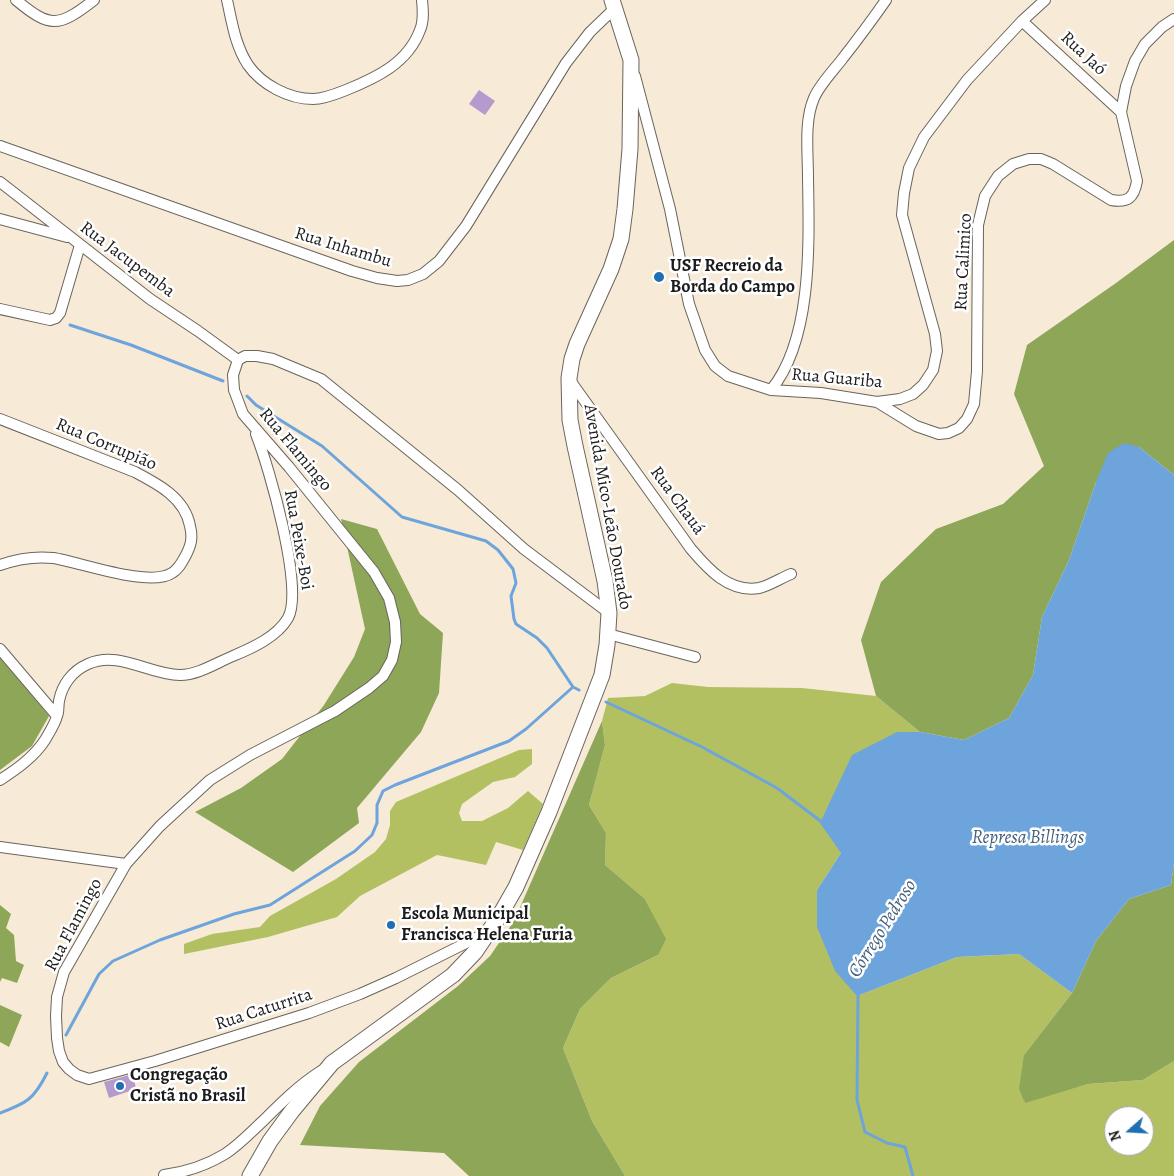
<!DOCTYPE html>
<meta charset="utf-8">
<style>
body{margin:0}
#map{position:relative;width:1174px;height:1176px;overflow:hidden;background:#f7ead7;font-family:Alegreya,serif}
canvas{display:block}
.north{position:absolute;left:1104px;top:1106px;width:50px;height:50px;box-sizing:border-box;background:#fff;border:1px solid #a4a4a4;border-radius:50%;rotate:251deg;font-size:14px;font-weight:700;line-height:20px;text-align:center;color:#1c1c1c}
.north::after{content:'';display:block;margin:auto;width:18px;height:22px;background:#1f6fb2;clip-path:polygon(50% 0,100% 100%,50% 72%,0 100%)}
</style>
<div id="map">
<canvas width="1174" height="1176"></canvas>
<div class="north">N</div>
</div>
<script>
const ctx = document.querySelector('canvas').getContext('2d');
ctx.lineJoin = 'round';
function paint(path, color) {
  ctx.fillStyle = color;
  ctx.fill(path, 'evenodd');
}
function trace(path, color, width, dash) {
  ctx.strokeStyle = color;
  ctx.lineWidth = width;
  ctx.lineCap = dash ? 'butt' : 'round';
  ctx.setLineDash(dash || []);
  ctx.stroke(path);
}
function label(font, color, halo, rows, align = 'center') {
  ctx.font = font + ' Alegreya,serif';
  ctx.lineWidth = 5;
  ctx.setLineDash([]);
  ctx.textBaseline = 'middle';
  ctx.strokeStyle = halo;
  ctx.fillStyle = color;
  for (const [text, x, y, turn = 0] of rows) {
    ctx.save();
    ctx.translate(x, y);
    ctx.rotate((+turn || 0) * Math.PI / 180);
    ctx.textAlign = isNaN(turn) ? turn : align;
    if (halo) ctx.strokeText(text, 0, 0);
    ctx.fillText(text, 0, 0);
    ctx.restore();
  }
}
paint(new Path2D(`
 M672,683L708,687L802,688L876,696L920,732H897L841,853L817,890L857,996L957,957L1019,954L1072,993L1024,1055V1102L1088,1084L1143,1080L1174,1061V1176H625L592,1121L563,1048L580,1009L611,978L658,955L644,898L605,865L606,833L589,805L605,745L602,721L608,698L645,696ZM1114,1116H1144V1146H1114Z
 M532,749V764L515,777L493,782L462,804L459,813L462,821H482L508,808L528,791L543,804L523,850L496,842L486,865L437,855L360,896L337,917L268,937L184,954V944L212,934L260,927L270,916L336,879L375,852L386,839L390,825V811L396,802L519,750Z`), '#b2c062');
paint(new Path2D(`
 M1174,240V475L1139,447L1096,482L1069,560L1042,617L1033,675L1009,718L964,740L920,732L876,696L861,640L881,582L936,529L1003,504L1044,466L1014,394L1027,345L1116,283Z
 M341,519L377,529L420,614L443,633L439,693L421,732L357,808L359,823L293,872L195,812L241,788L282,759L324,705L354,657L365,629Z
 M0,657L49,716L32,746L0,770Z
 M602,721L605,745L589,805L606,833L605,865L644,898L666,939L658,955L611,978L580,1009L563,1048L592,1121L625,1176H469L444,1153L300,1145L320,1106L359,1062L458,986L490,956L514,921Z
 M1174,863V1061L1143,1080L1088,1084L1025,1103L1019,1089L1024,1055L1072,993L1096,941L1129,899L1171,885Z
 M0,905L11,914L6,928L14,935L16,961L24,965L17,983L2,978L0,982Z
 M0,1005L22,1015L9,1047L0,1042Z`), '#8da658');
paint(new Path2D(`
 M1124,443L1139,447L1174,475V863L1171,885L1129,899L1096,941L1072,993L1019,954L957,957L857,996L835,971L817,927V890L841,853L820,823L852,755L897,732H920L964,740L1009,718L1033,675L1042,617L1069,560L1096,482L1108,453Z`), '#6da4db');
trace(new Path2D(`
 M70,325L131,345L223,381
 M247,396L256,405L322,446L402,517L486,541L498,550L513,569L516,583L511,596L514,619L516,624L537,638L547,648L573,687L579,690
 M606,702L702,747L777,788L823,823
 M858,995L857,1100L865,1132L887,1143L905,1147L913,1176
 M66,1035L99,974L113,961L160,940L234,914L270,905L355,851L372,835L377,823V805L383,791L395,785L509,741L526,729L573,687
 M0,1113C27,1103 34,1099 47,1073`), '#6da4db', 3);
paint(new Path2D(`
 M479,90L495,101L485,115L469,104Z
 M133,1074L136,1089L109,1098L104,1082Z`), '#b49acd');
const street = new Path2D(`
 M16,0C50,28 58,28 94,0
 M227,0C232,22 235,45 248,65C262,85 289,99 313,99C324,99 336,94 346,90C376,78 408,63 420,30C424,21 423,10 422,0
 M1022,21L1121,112
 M635,76L670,209L689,304L705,350L715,366L728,376L771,390L821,393L877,402L900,399L913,394L923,385L933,370L937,351L935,334L902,215L904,193L909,168L924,137L967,80L1022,21L1045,0
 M0,146L352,271L377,278L397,281L408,280L423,274L439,261L466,226L566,63L590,32L615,8
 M0,182L150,299L198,331L238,360
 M0,219L67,237
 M0,309L50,320L56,318L60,313L80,245
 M569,379L691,549C708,569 729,593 759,588C769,586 781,578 791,574
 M771,390C813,339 809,241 808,177C808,152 804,121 814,98C820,84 834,70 843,58C858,39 872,20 886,0
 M877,402L916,426L939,434L948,433L959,428L967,419L974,404L977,371L978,225L985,196L998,176L1013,164L1029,159H1041L1053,164L1111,200C1128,203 1134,198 1137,181L1121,112L1126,86L1135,61L1145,44L1162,27L1174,19
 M0,419L135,472C158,484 185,498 190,526C193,538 191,545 186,555C182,562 179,569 172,573C149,588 80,562 53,558C35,556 17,559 0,565
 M608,634L695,657
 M0,649L57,716
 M0,780C17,769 34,757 45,740C49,733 55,724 57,716C59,712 58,706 59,701C62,685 72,671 88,664C119,650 149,675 180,675C198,675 216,663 233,656C252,648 277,637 288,618C304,588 269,467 256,434
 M0,847L126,864
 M486,933L396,978L360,994L309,1013L155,1061L89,1079L77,1075L69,1069L63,1062L59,1051L57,1038L56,1016L57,997L64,972L126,864L160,826L210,780L250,755L335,711L369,688L383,676L392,660L396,642L395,622L389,598L374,572L289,467L243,414L234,390L233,375L238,360L245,356H257L273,359L321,379L458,490L524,549L609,613
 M164,1175C186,1172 207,1165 225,1154C239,1145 251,1132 263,1121C281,1103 299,1085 321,1071`);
const secondary = new Path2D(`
 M250,1176L270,1141L292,1111L332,1063L453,975L475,952L500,915L516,887L549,812L602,675L607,645L609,613L605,581L575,446L570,420L569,378L572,359L577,344L611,269L621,239L625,209L630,149L631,60L612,0`);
trace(street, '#69645d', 12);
trace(secondary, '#69645d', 17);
trace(street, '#fff', 10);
trace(secondary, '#fff', 15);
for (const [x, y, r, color] of [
 [659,277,6,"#1f6fb2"],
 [391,925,5,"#1f6fb2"],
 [120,1086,5,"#1f6fb2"]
]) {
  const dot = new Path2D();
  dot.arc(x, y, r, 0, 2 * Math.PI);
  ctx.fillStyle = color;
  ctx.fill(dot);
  trace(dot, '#fff', 2);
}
label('18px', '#1c1c1c', '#fff', [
 ["Rua Jaó",1083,54,43],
 ["Rua Inhambu",343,248,17],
 ["Rua Jacupemba",127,260,37],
 ["Rua Calimico",964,262,-87],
 ["Rua Guariba",837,379,5],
 ["Rua Corrupião",106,445,23],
 ["Rua Flamingo",295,450,50],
 ["Rua Chauá",677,501,54],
 ["Avenida Mico-Leão Dourado",607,507,80],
 ["Rua Peixe-Boi",298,540,80],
 ["Rua Flamingo",74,925,-62],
 ["Rua Caturrita",264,1010,-18]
]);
label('bold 18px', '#1c1c1c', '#fff', [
 ["USF Recreio da",670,267],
 ["Borda do Campo",670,288],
 ["Escola Municipal",401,915],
 ["Francisca Helena Furia",401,936],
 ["Congregação",130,1076],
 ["Cristã no Brasil",130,1097]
], 'left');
label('italic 19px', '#44607c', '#fff', [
 ["Represa Billings",1028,838],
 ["Córrego Pedroso",883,929,-58]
]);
</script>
